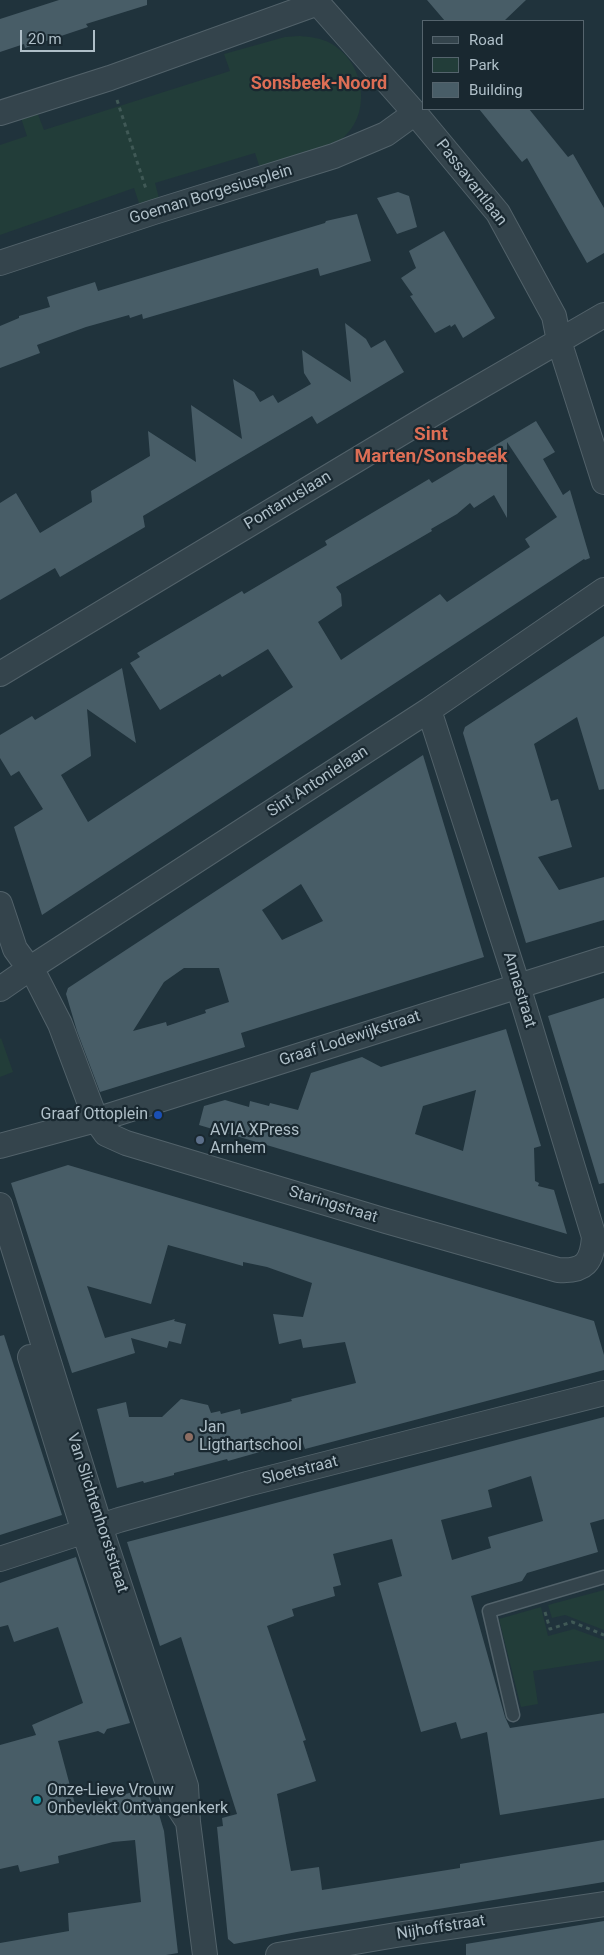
<!DOCTYPE html>
<style>
body{margin:0}
#map{position:relative;width:604px;height:1955px;overflow:hidden;background:#20333c;font-family:Roboto,sans-serif}
canvas{display:block}
.legend{position:absolute;left:422px;top:20px;width:162px;height:90px;box-sizing:border-box;background:#192830;border:1px solid #55646d;margin:0;padding:6px 9px;list-style:none;font-size:15px;color:#afbfc8}
.legend li{display:flex;align-items:center;gap:10px;height:25px}
.legend b{width:25px;border:1px solid #55646d}
.scale{position:absolute;left:20px;top:30px;width:75px;height:22px;box-sizing:border-box;border:2px solid #afbfc8;border-top:0;padding-left:6px;font-size:15px;line-height:18px;white-space:nowrap;color:#afbfc8;-webkit-text-stroke:4px #192830;paint-order:stroke}
</style>
<div id="map">
<canvas width="604" height="1955"></canvas>
<ul class="legend">
<li><b style="height:6px;background:#34444c"></b>Road</li>
<li><b style="height:14px;background:#223d39"></b>Park</li>
<li><b style="height:14px;background:#485d67"></b>Building</li>
</ul>
<div class="scale">20 m</div>
</div>
<script>
const ctx = document.querySelector('canvas').getContext('2d');
ctx.lineJoin = 'round';
function paint(path, color) {
  ctx.fillStyle = color;
  ctx.fill(path, 'evenodd');
}
function trace(path, color, width, dash) {
  ctx.strokeStyle = color;
  ctx.lineWidth = width;
  ctx.lineCap = dash ? 'butt' : 'round';
  ctx.setLineDash(dash || []);
  ctx.stroke(path);
}
function label(font, color, halo, rows, align = 'center') {
  ctx.font = font + ' Roboto,sans-serif';
  ctx.lineWidth = 4.5;
  ctx.setLineDash([]);
  ctx.textBaseline = 'middle';
  ctx.strokeStyle = halo;
  ctx.fillStyle = color;
  for (const [text, x, y, turn = 0] of rows) {
    ctx.save();
    ctx.translate(x, y);
    ctx.rotate((+turn || 0) * Math.PI / 180);
    ctx.textAlign = isNaN(turn) ? turn : align;
    if (halo) ctx.strokeText(text, 0, 0);
    ctx.fillText(text, 0, 0);
    ctx.restore();
  }
}
paint(new Path2D(`
 M300,36C310,37 321,38 330,43C364,61 373,112 343,138C321,157 287,161 260,168L255,153L155,183L159,198L140,206L134,188L0,235V145L27,136L21,118L37,112L44,130L230,71L224,54L285,37Z
 M1,1038L13,1072L0,1077V1039Z
 M604,1590V1630L565,1615L552,1618L548,1605Z
 M541,1607L548,1636L574,1629L604,1640V1660L533,1671L538,1704L521,1707L499,1619Z`), '#223d39');
paint(new Path2D(`
 M59,0H147V5L86,24L88,27L25,48L24,44L0,52V19Z
 M427,0H526L504,21H445Z
 M479,109H529L568,157L573,154L604,208V253L587,263L527,158L522,162Z
 M398,192L409,196L417,227L397,234L377,198Z
 M357,214L371,261L320,276L318,268L143,319L142,314L130,318L129,315L86,327L37,345L40,353L0,368V326L19,318V316L50,307L47,297L95,282L98,291L325,223L326,221Z
 M444,231L495,318L463,338L455,324L451,327L450,325L435,333L410,296L413,295L401,278L416,268L409,251Z
 M345,323L366,339L371,348L385,340L404,372L317,424L312,416L227,466L143,516L145,527L60,577L55,568L0,600V503L16,493L40,533L92,502L91,491L150,456L148,431L196,462L191,405L242,439L233,379L254,392L260,402L273,395L278,403L311,384L304,373L302,350L351,382Z
 M536,421L555,452L543,459L563,495L570,490L590,558L585,560L584,559L552,580L42,915L14,827L43,809L19,771L11,776L0,758V735L32,716L35,720L122,668L136,743L87,709L91,756L61,775L88,822L293,687L268,649L222,677L220,674L160,710L130,663L140,657L137,653L242,591L244,594L327,545L325,541L429,479L432,483ZM507,442L557,517L525,539L530,547L447,602L440,594L341,660L318,622L342,606L341,594L336,587L432,531L431,529L457,514L470,503L474,508L494,495L507,518Z
 M604,636V789L599,790L577,717L534,744L551,801L558,799L572,847L538,857L559,890L604,877V920L526,943L463,733L465,727Z
 M423,755L484,957L241,1033L245,1047L100,1092L77,1031L66,994L68,988ZM301,884L323,921L282,940L262,910ZM184,968H219L229,1002L205,1010L206,1013L167,1026L166,1022L133,1031L164,982Z
 M604,998V1183L599,1184L548,1016Z
 M506,1029L541,1146L534,1148L535,1181L539,1183L538,1186L554,1190L567,1234L199,1125L204,1106L225,1100L249,1107L250,1101L269,1106L270,1103L298,1110L311,1073L362,1057L381,1067ZM476,1090L463,1151L415,1134L423,1106Z
 M68,1165L594,1321L604,1355V1370L305,1449L302,1440L228,1461L227,1459L174,1473V1475L144,1483L143,1481L117,1488L97,1409L126,1402L129,1417H162L181,1399L208,1405L211,1413L220,1411L221,1414L240,1409L241,1414L292,1401L291,1399L356,1383L345,1342L303,1348L301,1339L279,1344L273,1314L303,1317L312,1283L267,1267L243,1262V1266L168,1245L151,1304L87,1286L105,1338L175,1319L174,1321L186,1324L181,1344L169,1341L167,1348L131,1338L135,1353L72,1373L11,1183Z
 M4,1335L62,1515L0,1535V1336Z
 M604,1417V1519L590,1523L598,1552L527,1573L522,1581L471,1596L505,1717L510,1728L604,1713V1798L500,1815L487,1732L461,1739L456,1722L421,1732L378,1583L402,1576L392,1539L333,1554L341,1585L333,1587L335,1596L292,1609L294,1616L267,1626L306,1740L303,1741L316,1781L277,1794L291,1871L319,1867L322,1890L441,1871L460,1868V1864L604,1840V1882L297,1932L234,1944L228,1939L217,1827L223,1826L222,1818L237,1814L181,1637L160,1646L127,1542ZM531,1476L543,1521L488,1537L491,1548L452,1560L441,1520L492,1507L488,1490Z
 M76,1557L130,1723L107,1729L104,1734L98,1731L58,1741L76,1808L147,1788L155,1812L158,1811L164,1831L178,1953L166,1955H0V1943L69,1931L68,1913L141,1902L135,1840L113,1842L58,1856L59,1863L20,1872L18,1865L0,1869V1745L36,1735L32,1725L83,1703L58,1627L14,1642L8,1625L0,1627V1583Z
 M604,1921V1955H466V1944Z`), '#485d67');
const lane = new Path2D(`
 M513,1715L489,1611L604,1577`);
const street = new Path2D(`
 M315,0L415,113L498,213L554,316L559,341L604,482
 M0,113L110,78L318,3
 M0,263L154,212L334,156L386,134L415,113
 M0,674L433,414L604,315
 M0,904L15,949L37,979L60,1024L96,1120L106,1134L126,1143L386,1221L558,1270C585,1272 592,1262 594,1237L518,986L429,710
 M0,989L29,969L429,710L604,590
 M0,1146L96,1120L604,959
 M0,1205L100,1526L186,1786L188,1822L205,1955
 M30,1357L84,1532L173,1799L186,1819
 M0,1559L119,1520L247,1484L604,1393
 M278,1955L396,1935L604,1904`);
trace(lane, '#52626a', 15);
trace(street, '#52626a', 26);
trace(new Path2D(`
 M117,100L146,189
 M545,1612L550,1629L572,1622L604,1635`), '#405956', 3, [4, 4]);
trace(lane, '#34444c', 12);
trace(street, '#34444c', 24);
for (const [x, y, r, color] of [
 [158,1115,5,"#1a4fb4"],
 [200,1140,5,"#5c6f8a"],
 [189,1437,5,"#8d6e63"],
 [37,1800,5,"#0f9aa8"]
]) {
  const dot = new Path2D();
  dot.arc(x, y, r, 0, 2 * Math.PI);
  ctx.fillStyle = color;
  ctx.fill(dot);
  trace(dot, '#192830', 2);
}
label('16px', '#afbfc8', '#192830', [
 ["Passavantlaan",471,183,52],
 ["Goeman Borgesiusplein",211,195,-17],
 ["Pontanuslaan",288,501,-31],
 ["Sint Antonielaan",318,782,-33],
 ["Annastraat",519,990,73],
 ["Graaf Lodewijkstraat",350,1039,-18],
 ["Staringstraat",333,1205,17],
 ["Sloetstraat",300,1471,-14],
 ["Van Slichtenhorststraat",97,1513,72],
 ["Nijhoffstraat",441,1928,-9]
]);
label('16px', '#afbfc8', '#192830', [
 ["Graaf Ottoplein",148,1115,"right"],
 ["AVIA XPress",210,1131],
 ["Arnhem",210,1149],
 ["Jan",199,1428],
 ["Ligthartschool",199,1446],
 ["Onze-Lieve Vrouw",47,1791],
 ["Onbevlekt Ontvangenkerk",47,1809]
], 'left');
label('bold 18px', '#dd6e55', '#192830', [
 ["Sonsbeek-Noord",319,84]
]);
label('bold 19px', '#dd6e55', '#192830', [
 ["Sint",431,435],
 ["Marten/Sonsbeek",431,457]
]);
</script>
